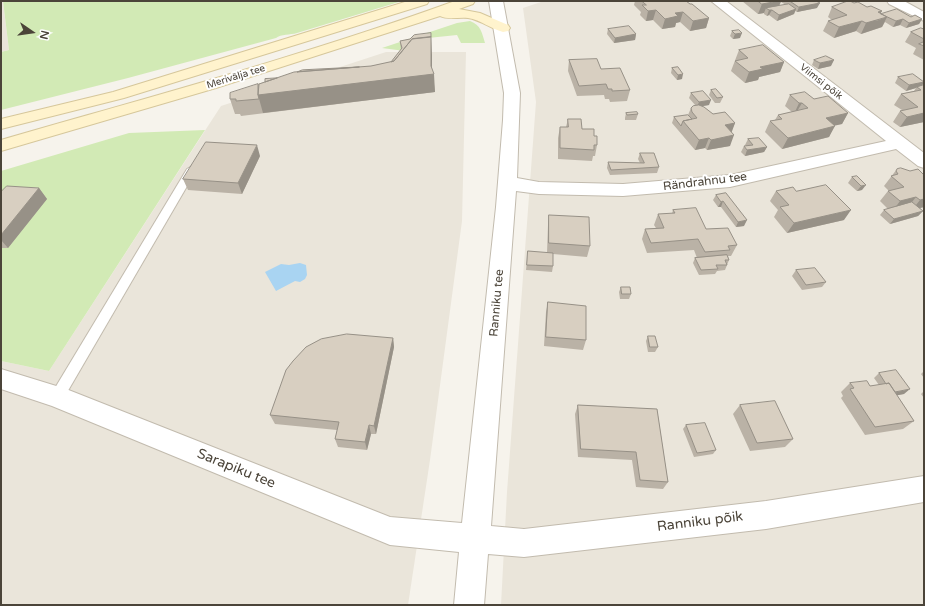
<!DOCTYPE html>
<meta charset="utf-8">
<style>
body{margin:0}
#map{position:relative;width:925px;height:606px;overflow:hidden;background:#f6f3ec;font-family:"Varela Round",sans-serif}
canvas{display:block}
.frame{position:absolute;inset:0;border:2px solid #4b4439;pointer-events:none}
.north{position:absolute;left:12px;top:12px;width:40px;height:40px;-webkit-text-stroke:3px #fff;paint-order:stroke;rotate:103deg;font-size:11px;font-weight:700;line-height:16px;text-align:center;color:#4b4439}
.north::after{content:'';display:block;margin:auto;width:14px;height:18px;background:#4b4439;clip-path:polygon(50% 0,100% 100%,50% 72%,0 100%)}
</style>
<div id="map">
<canvas width="925" height="606"></canvas>
<div class="frame"></div>
<div class="north">N</div>
</div>
<script>
const ctx = document.querySelector('canvas').getContext('2d');
ctx.lineJoin = 'round';
function paint(path, color) {
  ctx.fillStyle = color;
  ctx.fill(path, 'evenodd');
}
function trace(path, color, width, dash) {
  ctx.strokeStyle = color;
  ctx.lineWidth = width;
  ctx.lineCap = dash ? 'butt' : 'round';
  ctx.setLineDash(dash || []);
  ctx.stroke(path);
}
function label(font, color, halo, rows, align = 'center') {
  ctx.font = font + ' "Varela Round",sans-serif';
  ctx.lineWidth = 4;
  ctx.setLineDash([]);
  ctx.textBaseline = 'middle';
  ctx.strokeStyle = halo;
  ctx.fillStyle = color;
  for (const [text, x, y, turn = 0] of rows) {
    ctx.save();
    ctx.translate(x, y);
    ctx.rotate((+turn || 0) * Math.PI / 180);
    ctx.textAlign = isNaN(turn) ? turn : align;
    if (halo) ctx.strokeText(text, 0, 0);
    ctx.fillText(text, 0, 0);
    ctx.restore();
  }
}
paint(new Path2D(`
 M1,1H3L9,50L1,52Z
 M544,1H924V605H501L507,492L536,102L523,8Z
 M386,52H466L462,221L430,460L408,605H1V361L49,371L221,106Z`), '#eae5da');
paint(new Path2D(`
 M3,1H402L297,33C290,35 281,34 276,38L128,78L1,110V52L9,50Z
 M470,21C481,25 482,33 485,43H461L457,35L428,38L412,52L382,48L457,23Z
 M205,130L49,371L1,361V171L129,133Z`), '#d2eab5');
paint(new Path2D(`
 M300,263L306,265L307,275L305,279L300,282L295,281L276,291L265,272L281,264L289,265Z`), '#a9d4f2');
const lane = new Path2D(`
 M192,166L197,169L62,401L57,403L52,401L50,397L52,393L187,169Z`);
const street = new Path2D(`
 M489,1H503L520,93L517,178L539,182L623,184L730,175L886,141L711,1H726L924,153V168L918,166L896,149L730,187L623,196L539,194L516,191L491,526L524,529L766,501L924,476V502L766,529L524,557L488,554L484,605H454L459,552L390,545L52,406L1,389V369L66,389L390,517L462,523L496,207L503,120L504,93Z
 M887,1H904L924,12V21L889,4Z`);
const secondary = new Path2D(`
 M408,1H429L427,4L124,98L1,129V119L113,92Z
 M455,1H475L473,4L459,9L480,13L508,25L510,28L508,31L503,32C491,29 481,20 468,18C459,17 447,20 440,16L216,88L1,151V140C153,96 306,55 455,1Z`);
trace(lane, '#c2bbae', 2);
trace(street, '#c2bbae', 2);
trace(secondary, '#d6c79b', 2);
paint(lane, '#fff');
paint(street, '#fff');
paint(secondary, '#fff3cd');
paint(new Path2D(`
 M635,1H687V2L709,18L706,28L690,31L680,22L676,23L675,27L662,29L653,20L646,21L640,15L641,12L634,5Z
 M742,1H816L817,8L797,12L795,11L794,14L777,21L769,15L767,16L764,14V13L758,14ZM781,2L786,5L779,6Z
 M854,3L881,14L911,17L922,19L919,24L906,28L900,25L893,27L885,22L882,27L861,34L856,31L834,38L823,31L828,21L832,20L828,17L832,7Z
 M608,29L636,34L635,40L614,43L607,34Z
 M924,29V60L913,54L916,48L905,42L911,32Z
 M732,31L740,38L733,39L730,36Z
 M410,39L432,55V69L435,92L241,116L240,114H235L230,99L258,84L277,78L371,66L391,62L401,50L400,41Z
 M739,50L784,62L780,72L759,77L758,80L745,83L731,71Z
 M569,60L601,69L630,90L627,101L610,102L609,99H605L604,95L577,96L568,71Z
 M814,60L831,66L818,69L812,65Z
 M678,67L682,79L677,80L671,73L672,68Z
 M898,77L924,82L922,86L924,85V122L900,127L893,122L900,111L902,110L894,105L901,94L914,91L916,88L906,91L895,83Z
 M711,90L723,97L720,103H715L709,95Z
 M691,93L709,105L702,106L713,114L735,123L731,132L730,146L707,150L705,148L695,150L672,123L674,117L688,115L691,108L696,106L689,98Z
 M790,95L814,99L848,113L842,124L834,125L829,137L782,149L765,132L770,121L775,120L778,115L792,112L785,106Z
 M626,113L638,114L636,120H625V118Z
 M568,119L582,129L594,136L597,145L595,156H593L592,161L558,159V138L560,127H566Z
 M748,139L767,147L764,152L745,156L741,152L744,146H746L745,145Z
 M640,153L659,167L657,173L610,175L607,168L608,162L640,163L638,159Z
 M260,156L242,194L188,190L183,179Z
 M897,169L924,175V207L920,208L923,211L918,216L890,224L880,215L884,210L888,209L880,201L888,191H889L884,186Z
 M857,176L862,190L857,191L848,183L852,177Z
 M39,188L47,199L8,248H1V192Z
 M776,191H796L844,220L787,233L774,217L778,210L770,201Z
 M726,193L744,226L736,227L721,207H718L713,200L716,195Z
 M673,210L706,229L737,245L731,256H728L729,260L725,270L717,271L715,274L699,275L693,263L695,258H697L694,250L647,253L642,239L645,229L656,228L654,225L658,214H672Z
 M549,215L590,246L587,257L553,254V266L552,272L526,270L528,251L547,253L548,225Z
 M796,270L826,282L822,287L802,290L792,276Z
 M621,287L631,294L629,299H620L619,292Z
 M548,302L586,340L583,350L544,346L546,312Z
 M648,336L658,347L655,352H648L646,341Z
 M393,338L394,347L376,434H371L367,450L338,447L335,439L337,430L275,424L270,415Z
 M924,371V378L921,374Z
 M879,373L904,394L897,395L914,421L903,429L865,435L841,398L843,396L841,392L850,383L870,386L879,385L874,378Z
 M924,391V398L921,394Z
 M578,405L657,409L668,482L663,489L636,487L632,460L578,457L575,414Z
 M740,405L793,439L785,447L750,451L733,414Z
 M686,425L716,450L713,454L694,457L683,429Z`), '#bab2a6');
paint(new Path2D(`
 M779,1H781L777,11L772,10L769,15L767,16L769,10L766,8L764,13L758,14L762,4Z
 M820,3L817,8L797,12L799,7Z
 M796,9L794,14L777,21L779,15Z
 M656,10L653,20L646,21L648,11Z
 M882,11L876,21L887,17L882,27L861,34L866,23L878,12Z
 M683,12L680,22L676,23L675,27L662,29L665,19L675,13Z
 M709,18L706,28L690,31L693,21Z
 M903,19L900,25L893,27L896,21Z
 M922,19L919,24L906,28L909,23Z
 M862,21L856,31L834,38L839,27Z
 M742,33L740,38L733,39L735,34Z
 M636,34L635,40L614,43L615,38Z
 M431,37L432,55V74H434L435,92L263,113L258,95L431,66Z
 M834,60L831,66L818,69L820,63Z
 M784,62L780,72L759,77L758,80L745,83L749,72L760,67Z
 M683,74L682,79L677,80L678,75Z
 M924,82L921,87H917L916,88L906,91L909,85Z
 M711,100L709,105L697,107L699,102Z
 M799,103H802L796,113L794,114Z
 M848,113L842,124L820,129L826,118Z
 M924,113V122L900,127L907,117Z
 M735,123L731,134L725,125Z
 M835,126L829,137L782,149L788,138Z
 M734,135L730,146L707,150L711,140Z
 M709,138L705,148L695,150L699,140Z
 M257,145L260,156L242,194L238,183Z
 M767,147L764,152L745,156L747,150Z
 M866,185L862,190L857,191L861,186Z
 M39,188L47,199L8,248L1,240V235Z
 M916,197L908,207L892,212L900,201Z
 M924,199V207L912,210L920,200Z
 M723,201L721,207H718L721,202Z
 M851,210L844,220L787,233L794,223Z
 M923,211L918,216L890,224L894,219Z
 M747,220L744,226L736,227L738,222Z
 M393,338L394,347L376,434L374,426Z
 M910,389L904,394L888,397L893,393Z
 M369,425L371,434L367,450L365,442Z`), '#979187');
const building = new Path2D(`
 M642,1H686L690,4H692L709,18L693,21L683,12L675,13L678,16L665,19L656,10L648,11L642,5H646Z
 M758,1H779L762,4Z
 M790,1H816L820,3L799,7Z
 M848,1H850L854,3L858,2L867,7L871,6L882,11L878,12L887,17L866,23L862,21L839,27L828,21L847,15L832,7Z
 M789,4L796,9L779,15L772,10H769L766,8Z
 M897,9L911,17L915,15L922,19L909,23L903,19L896,21L881,14Z
 M629,26L636,34L615,38L608,29Z
 M921,28L924,29V39L911,32Z
 M739,30L742,33L735,34L732,31Z
 M431,33V37L412,39L394,61L391,62L402,48L400,41L410,39L414,35Z
 M431,37V66L434,74L258,95L259,84L294,72L371,66L394,61L412,39Z
 M924,42V46L919,44Z
 M763,45L784,62L760,67L763,69L749,72L735,61L748,58L739,50Z
 M826,56L834,60L820,63L814,60Z
 M597,59L601,69L620,68L630,90L612,91V89H608L606,84L579,86L569,60Z
 M359,67L297,72L302,70Z
 M678,67L683,74L678,75L672,68Z
 M913,74L924,82L909,85L898,77Z
 M277,78L265,82V79Z
 M258,84V95L259,99L236,101V99H230V93Z
 M924,85V113L907,117L900,111L918,107L901,94L921,90L917,87Z
 M716,89L723,97L717,98L711,90Z
 M703,91L711,100L699,102L691,93Z
 M805,92L814,99L828,96L848,113L826,118L835,126L788,138L770,121L782,119L778,115L808,108L802,103H799L790,95Z
 M699,105L704,107L713,114L725,112L735,123L725,125L734,135L711,140L709,138L699,140L683,121L697,118L692,112L691,108L693,106Z
 M637,112L638,114L627,115L626,113Z
 M688,115L692,119L683,121L681,126L674,117Z
 M568,119H581L582,129H594V136H597V145H594V150L560,148V127H568Z
 M759,138L767,147L747,150L744,146L753,145L748,139Z
 M206,142L257,145L238,183L183,179Z
 M640,153H654L659,167L611,170L608,162L644,163Z
 M901,168L910,171L918,169L924,175V199L920,200L916,197L900,201L888,191L904,187L891,176L898,174L896,171L897,169Z
 M857,176L866,185L861,186L852,177Z
 M826,185L851,210L794,223L780,207L789,205L776,191L793,187L796,191Z
 M7,186L39,188L1,235V192Z
 M726,193L747,220L738,222L723,201L721,202L716,195Z
 M912,202L923,211L894,219L884,210Z
 M696,208L706,229L728,228L737,245L728,246L730,250L705,252L698,239L651,243L645,229L664,228L658,214L675,213L673,210Z
 M549,215L589,217L590,246L549,243Z
 M528,251L553,253V266L527,265Z
 M727,255L729,260H725L727,265H716L718,269L701,270L695,258Z
 M815,268L826,282L806,285L796,270Z
 M621,287H630L631,294H622Z
 M548,302L586,306V340L546,337Z
 M347,334L393,338L374,426L369,425L365,442L335,439L339,422L270,415L286,370L293,361L306,347L321,339Z
 M648,336H655L658,347H650Z
 M896,370L910,389L895,392L889,383L886,384L879,373Z
 M867,381L870,386L889,383L914,421L875,427L850,389L854,388L850,383Z
 M775,401L793,439L757,443L740,405Z
 M578,405L657,409L668,482L640,480L636,452L581,449Z
 M705,423L716,450L697,453L686,425Z`);
paint(building, '#d8cfc1');
trace(building, '#979187', 1);
label('10px', '#4b4439', '#fff', [
 ["Merivälja tee",236,77,-17],
 ["Viimsi põik",821,82,38]
]);
label('12px', '#4b4439', '#fff', [
 ["Rändrahnu tee",705,182,-7],
 ["Ranniku tee",497,303,-85]
]);
label('14px', '#4b4439', '#fff', [
 ["Sarapiku tee",236,469,22],
 ["Ranniku põik",700,522,-7]
]);
</script>
